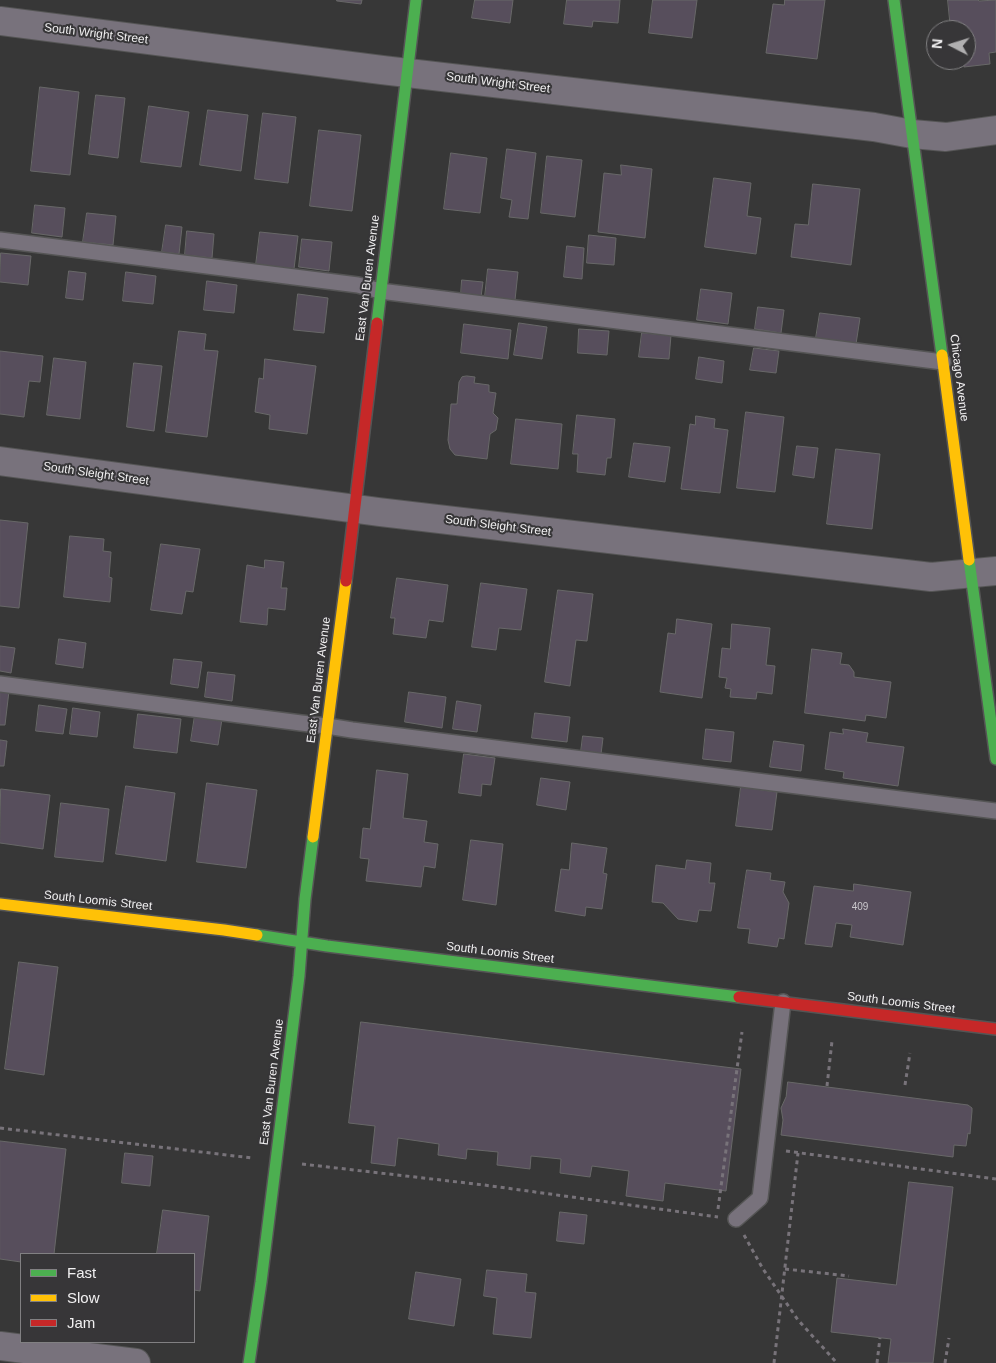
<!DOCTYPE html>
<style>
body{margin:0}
#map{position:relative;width:996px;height:1363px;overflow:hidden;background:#373737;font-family:Helvetica,sans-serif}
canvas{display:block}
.legend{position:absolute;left:20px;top:1253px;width:175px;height:90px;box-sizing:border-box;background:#373638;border:1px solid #818082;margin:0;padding:6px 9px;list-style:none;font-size:15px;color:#f1f0f1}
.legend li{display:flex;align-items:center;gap:10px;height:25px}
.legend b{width:25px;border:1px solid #818082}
.north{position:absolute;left:926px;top:20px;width:50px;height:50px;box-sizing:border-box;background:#373638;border:1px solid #818082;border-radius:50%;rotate:275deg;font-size:14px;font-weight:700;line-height:20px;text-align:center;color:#f1f0f1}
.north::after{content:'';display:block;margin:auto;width:18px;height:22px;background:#b0afb0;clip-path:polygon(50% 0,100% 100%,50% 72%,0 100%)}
</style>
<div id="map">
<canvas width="996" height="1363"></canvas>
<ul class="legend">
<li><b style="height:6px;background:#4caf50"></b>Fast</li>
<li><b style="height:6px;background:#ffc107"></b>Slow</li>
<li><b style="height:6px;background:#c62828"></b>Jam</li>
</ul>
<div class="north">N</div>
</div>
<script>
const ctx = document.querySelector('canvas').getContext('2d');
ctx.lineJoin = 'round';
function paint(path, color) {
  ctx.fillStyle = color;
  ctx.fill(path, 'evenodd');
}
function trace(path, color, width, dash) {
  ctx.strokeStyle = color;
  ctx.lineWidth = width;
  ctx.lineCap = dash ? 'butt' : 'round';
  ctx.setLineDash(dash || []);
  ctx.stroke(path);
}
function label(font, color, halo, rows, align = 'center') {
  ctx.font = font + ' Helvetica,sans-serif';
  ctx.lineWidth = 4;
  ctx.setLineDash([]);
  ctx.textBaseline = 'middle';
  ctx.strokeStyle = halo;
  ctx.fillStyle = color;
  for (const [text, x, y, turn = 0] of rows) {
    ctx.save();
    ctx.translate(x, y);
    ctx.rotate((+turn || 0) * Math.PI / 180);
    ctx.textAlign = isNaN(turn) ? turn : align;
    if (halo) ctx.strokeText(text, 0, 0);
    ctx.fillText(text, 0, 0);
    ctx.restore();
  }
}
const building = new Path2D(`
 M337,0H362L361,4L337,1Z
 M475,0H513L510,23L472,18Z
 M567,0H620L618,23L593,21L592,27L564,24Z
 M653,0H697L692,38L649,33Z
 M785,0H825L817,59L766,53L773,4L784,5Z
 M948,0H978L979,1L996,0V52L989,53L990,64L964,67L963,60H966V30H951Z
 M40,87L79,92L70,175L31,171Z
 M96,95L125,98L118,158L89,154Z
 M149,106L189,112L181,167L141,162Z
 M208,110L248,115L241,171L200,165Z
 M263,113L296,117L288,183L255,179Z
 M319,130L361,135L352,211L310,206Z
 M507,149L536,153L528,219L509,217L512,200L501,198Z
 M451,153L487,158L480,213L444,209Z
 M547,156L582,160L575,217L541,213Z
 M621,165L652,169L645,238L598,232L604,173L621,175Z
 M714,178L751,183L747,216L761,218L756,254L705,247Z
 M813,184L860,189L851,265L791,257L795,224L808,225Z
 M35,205L65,208L62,237L32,233Z
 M87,213L116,216L113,245L83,242Z
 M166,225L182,227L179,254L162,252Z
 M187,231L214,234L212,258L185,255Z
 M260,232L298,236L294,269L256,265Z
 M589,235L616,238L614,265L587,263Z
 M302,239L332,242L329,271L299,267Z
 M567,246L584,248L582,279L564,277Z
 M1,253L31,256L28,285L0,282Z
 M488,269L518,272L515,300L485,297Z
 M69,271L86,273L83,300L66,298Z
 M126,272L156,276L153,304L123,301Z
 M462,280L483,282L481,297L461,295Z
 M207,281L237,285L234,313L204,310Z
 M701,289L732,293L728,324L697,320Z
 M298,294L328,298L324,333L294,330Z
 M758,307L784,310L781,333L755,329Z
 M820,313L860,318L856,344L816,338Z
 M519,323L547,327L542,359L514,355Z
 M464,324L511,330L508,359L461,353Z
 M579,329L609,331L607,355L578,353Z
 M179,331L206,334L204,350L218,351L207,437L166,432Z
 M642,333L671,335L669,359L639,357Z
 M754,348L779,351L776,373L750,370Z
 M0,351L43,356L40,382L29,381L24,417L0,414Z
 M699,357L724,361L722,383L696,379Z
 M54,358L86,362L80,419L47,415Z
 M265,359L316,366L307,434L269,429L270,415L255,412L259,378L263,379Z
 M134,363L162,366L154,431L127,427Z
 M467,376L475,377L474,383L489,385V392L496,393L493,413L498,418L496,430L490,434L487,459L455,455L450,449L448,440L451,404H457L459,382L462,377Z
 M746,412L784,417L775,492L737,488Z
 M577,415L615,419L611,458H607L605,475L577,472L578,454H573Z
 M696,416L715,419L714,428L728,430L720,493L681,489L690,424L695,425Z
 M516,419L562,424L558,469L511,464Z
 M634,443L670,447L665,482L629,477Z
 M797,446L818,448L814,478L793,475Z
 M836,449L880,454L872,529L827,524Z
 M0,520L28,523L19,608L0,606Z
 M70,536L104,539L103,551L111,552L109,577L112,578L110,602L64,597Z
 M161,544L200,549L193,592L186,591L182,614L151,610Z
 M265,560L284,562L281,588H287L285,610L268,608L267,625L240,622L247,565L264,568Z
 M397,578L448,585L443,622L429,620L426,638L393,634L395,618H391Z
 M481,583L527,589L521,630L499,628L496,650L472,647Z
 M558,590L593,594L587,641L576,640L570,686L545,682Z
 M677,619L712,624L702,698L660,692L668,633L675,634Z
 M732,624L770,628L766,665L775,666L772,694L757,692L756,699L730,697L731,689L725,688L727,678L719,677L722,648L730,649Z
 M59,639L86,643L83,668L56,664Z
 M0,646L15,648L11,673L0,671Z
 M812,649L842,653L840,664L849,665L854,672V677L891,682L886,718L866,715L865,721L805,713Z
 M174,659L202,662L198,688L171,684Z
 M208,672L235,675L232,701L205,697Z
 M0,690L9,691L5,725H0Z
 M409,692L446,697L442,728L405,722Z
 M457,701L481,705L477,732L453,729Z
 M39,705L67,709L63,734L36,731Z
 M73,708L100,712L97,737L70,734Z
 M535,713L570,717L567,742L532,738Z
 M138,714L181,719L177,753L134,748Z
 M195,715L222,719L218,745L191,741Z
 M706,729L734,732L731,762L703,759Z
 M843,729L868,733L866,742L904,747L898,786L843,778L844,772L825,769L830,732L843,734Z
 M583,736L603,738L601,754L581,752Z
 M0,740L7,741L4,766H0Z
 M774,741L804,745L801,771L770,767Z
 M464,754L495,758L491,785L482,784L481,796L459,793Z
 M377,770L408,774L403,818L427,821L424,842L438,844L435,868L424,866L421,887L366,881L369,859L360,858L363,828L370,829Z
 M541,778L570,782L566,810L537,805Z
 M207,783L257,790L246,868L197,862Z
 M126,786L175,793L166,861L116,854Z
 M741,787L777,792L772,830L736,826Z
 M1,789L50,795L43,849L0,843Z
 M61,803L109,809L103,862L55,857Z
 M471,840L503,844L496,905L463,900Z
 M572,843L607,848L603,873L607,874L602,909L586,907L585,916L555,911L561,869L569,870Z
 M687,860L711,863L709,883H715L711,911L699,910L697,922L678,919L663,903L652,902L656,865L685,869Z
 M747,870L771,873L770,880L785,882L783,892L789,903L784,939L779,938L777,947L748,943L750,929L738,928Z
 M854,884L911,892L903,945L850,937L852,925L836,923L832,947L805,944L814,886L853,891Z
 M19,962L58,967L44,1075L5,1069Z
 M361,1022L741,1069L726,1191L665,1183L663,1201L626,1196L629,1171L592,1166L590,1177L560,1173L561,1159L531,1156L530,1169L497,1165L498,1152L467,1149L466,1159L438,1155L439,1144L398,1138L395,1166L371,1163L375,1126L349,1123Z
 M788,1082L968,1105L972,1108V1111L970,1134L968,1133L966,1146L954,1145L953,1157L781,1135L783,1120L781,1108L786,1097Z
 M0,1141L66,1149L54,1254H21V1262L0,1259Z
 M125,1153L153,1156L150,1186L122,1183Z
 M909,1182L953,1187L933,1363H888L891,1339L831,1332L837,1278L896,1285Z
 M163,1210L209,1216L200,1291L194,1290V1254H157Z
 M560,1212L587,1215L584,1244L557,1241Z
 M487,1270L527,1274L525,1292L536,1293L531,1338L493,1334L497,1298L484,1296Z
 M416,1272L461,1279L454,1326L409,1319Z`);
paint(building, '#574e5c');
trace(building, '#686868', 1);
const lane = new Path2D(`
 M0,240L358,285L380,291L943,362
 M0,684L301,723L327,726L352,730L996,811
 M736,1219L760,1198L783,1002`);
const street = new Path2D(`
 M0,21L382,70L874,127L912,134L946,137L996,130
 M0,461L379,512L931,577L996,571
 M0,1346L136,1363`);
const fast = new Path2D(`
 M894,0L942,355
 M377,323L416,0
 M969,560L996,759
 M257,935L327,946L739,997
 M249,1363L261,1282L299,976L305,899L313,837`);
const slow = new Path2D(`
 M942,355L969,560
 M313,837L346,581
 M0,904L224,930L257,935`);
const jam = new Path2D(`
 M346,581L377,323
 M739,997L996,1029`);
trace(lane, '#555', 18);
trace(street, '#555', 30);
trace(fast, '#555', 14);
trace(slow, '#555', 14);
trace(jam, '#555', 14);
trace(new Path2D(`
 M905,1085L910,1053
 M827,1086L832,1041
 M0,1128L252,1158
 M786,1151L996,1179
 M302,1164L484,1185L718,1217
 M718,1209L742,1032
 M744,1235L763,1269L798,1320L837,1363
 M785,1269L849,1276
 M774,1363L798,1153
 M877,1363L880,1338
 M945,1363L949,1338`), '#78737a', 3, [4, 4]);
trace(lane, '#78727c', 15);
trace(street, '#78727c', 28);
trace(fast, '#4caf50', 11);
trace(slow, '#ffc107', 11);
trace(jam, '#c62828', 11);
label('10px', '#cac8cc', null, [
 ["409",860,907]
]);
label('12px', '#f1f0f1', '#373638', [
 ["South Wright Street",96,34,7],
 ["South Wright Street",498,83,7],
 ["East Van Buren Avenue",368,278,-83],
 ["Chicago Avenue",959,378,83],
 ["South Sleight Street",96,474,8],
 ["South Sleight Street",498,526,7],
 ["East Van Buren Avenue",319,680,-83],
 ["South Loomis Street",98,901,6],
 ["South Loomis Street",500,953,7],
 ["South Loomis Street",901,1003,7],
 ["East Van Buren Avenue",272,1082,-83]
]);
</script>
